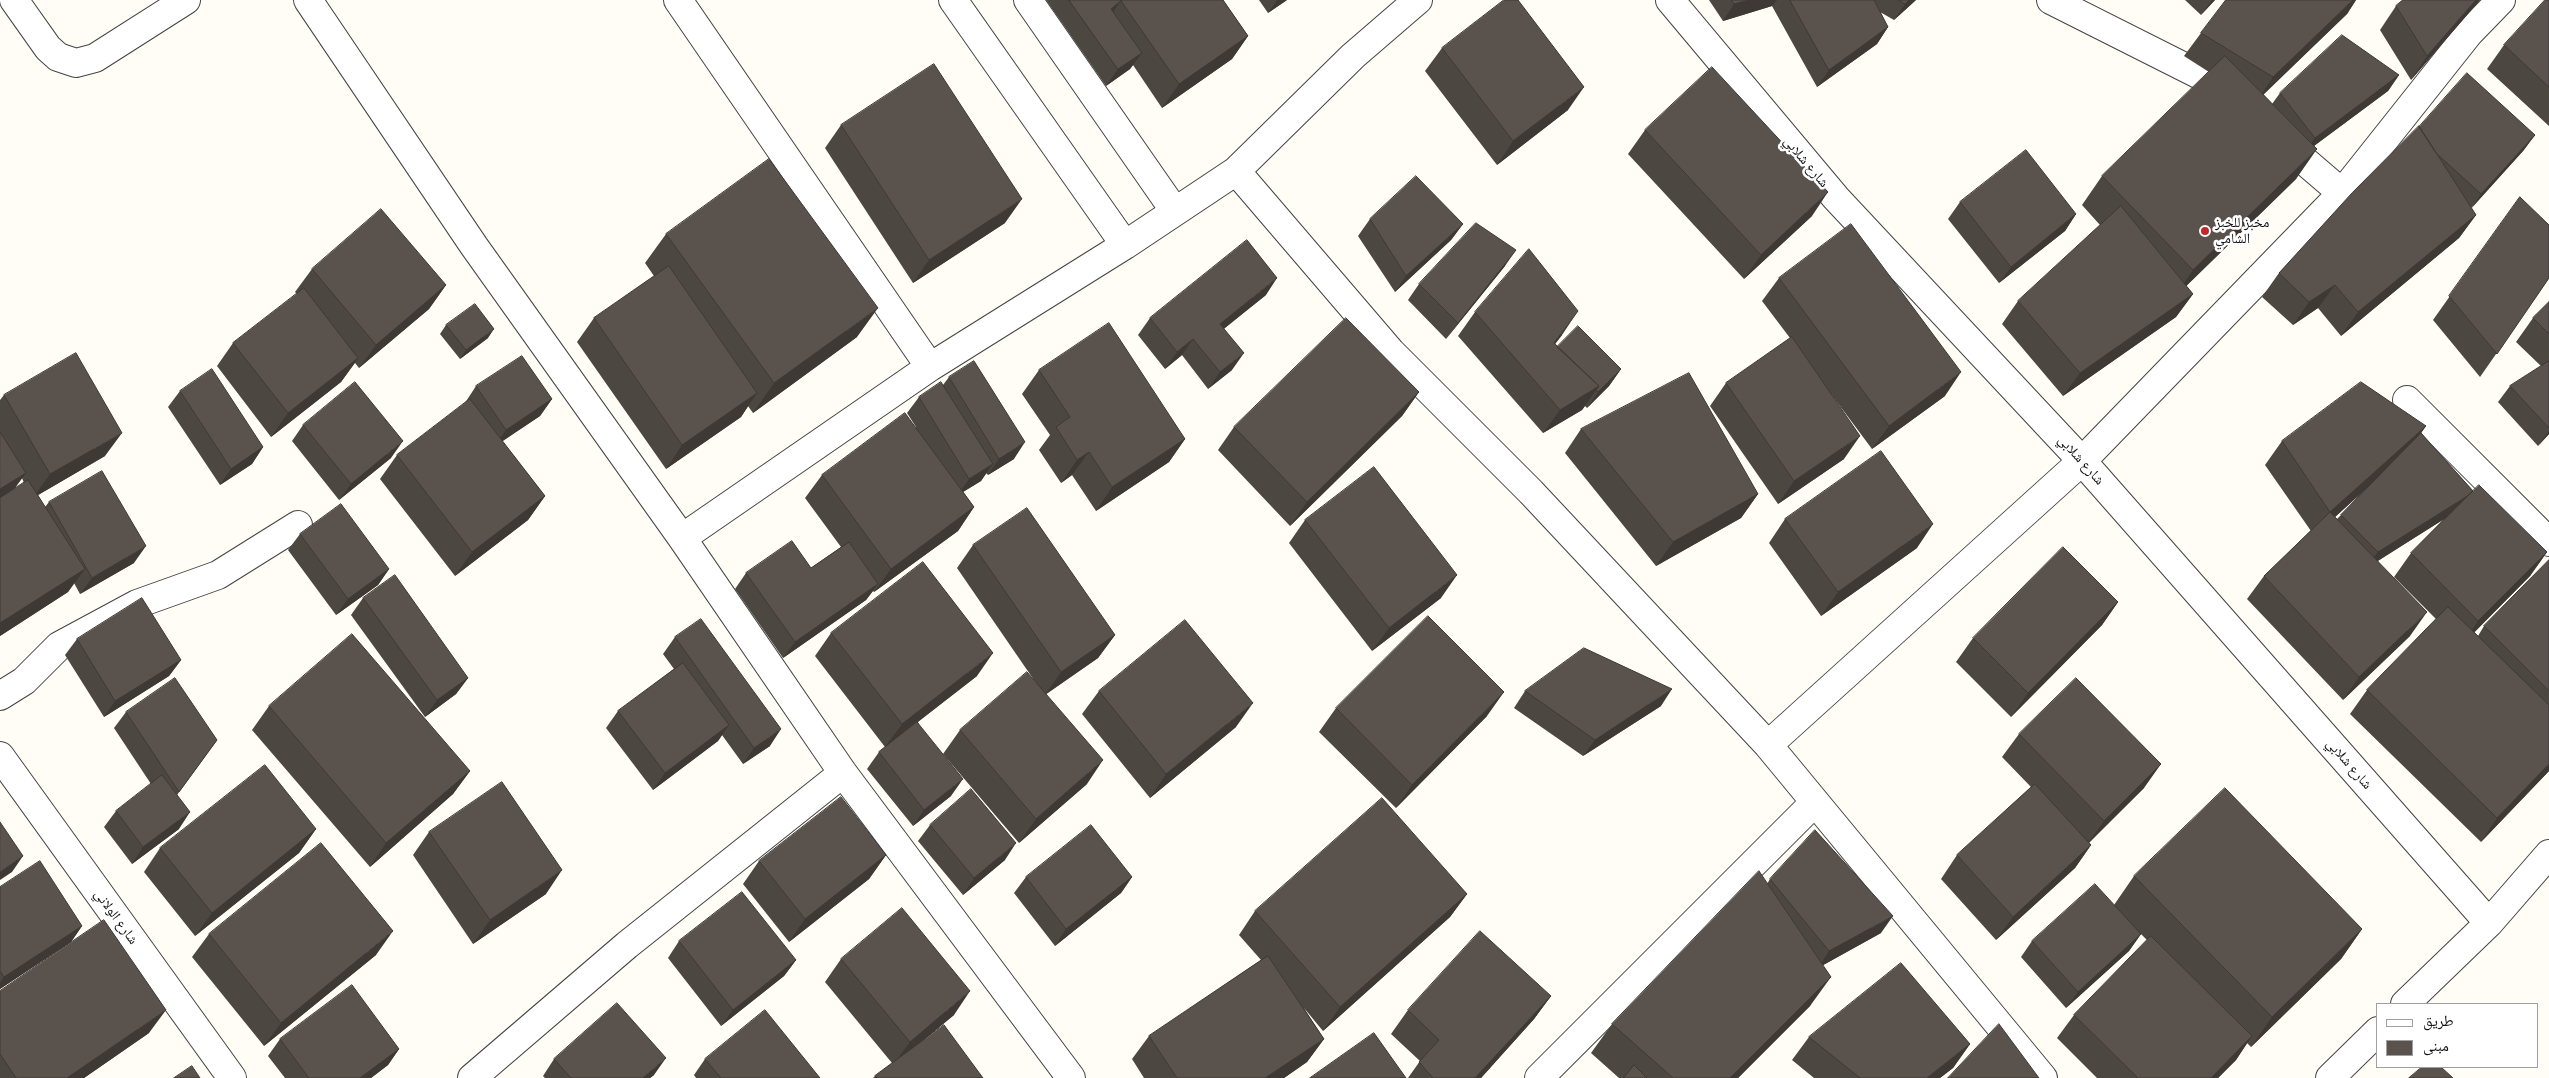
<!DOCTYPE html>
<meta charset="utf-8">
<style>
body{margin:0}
#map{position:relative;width:2549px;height:1078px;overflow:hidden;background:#fffdf5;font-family:"Roboto Serif","Noto Naskh Arabic",serif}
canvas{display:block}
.legend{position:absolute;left:2376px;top:1003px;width:162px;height:65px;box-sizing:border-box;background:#fff;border:1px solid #a0a0a0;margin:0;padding:6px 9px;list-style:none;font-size:15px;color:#111}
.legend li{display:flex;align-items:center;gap:10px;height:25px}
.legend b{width:25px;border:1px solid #a0a0a0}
</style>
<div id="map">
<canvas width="2549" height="1078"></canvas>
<ul class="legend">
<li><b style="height:6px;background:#fff"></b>طريق</li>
<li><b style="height:14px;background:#5a524d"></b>مبنى</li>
</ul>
</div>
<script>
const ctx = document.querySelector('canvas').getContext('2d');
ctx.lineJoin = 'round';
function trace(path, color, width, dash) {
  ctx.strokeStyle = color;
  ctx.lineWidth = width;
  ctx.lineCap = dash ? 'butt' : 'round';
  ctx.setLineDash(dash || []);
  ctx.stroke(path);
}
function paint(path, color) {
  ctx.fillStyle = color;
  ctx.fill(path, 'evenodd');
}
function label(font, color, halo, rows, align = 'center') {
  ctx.font = font + ' "Roboto Serif","Noto Naskh Arabic",serif';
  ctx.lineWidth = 5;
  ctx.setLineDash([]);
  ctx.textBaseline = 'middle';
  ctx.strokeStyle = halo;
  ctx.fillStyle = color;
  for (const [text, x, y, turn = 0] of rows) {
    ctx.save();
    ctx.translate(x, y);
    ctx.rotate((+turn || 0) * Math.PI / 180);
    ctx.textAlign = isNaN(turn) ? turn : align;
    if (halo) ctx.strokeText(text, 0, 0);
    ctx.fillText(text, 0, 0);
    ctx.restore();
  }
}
const minor = new Path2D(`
 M14,0L48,48L58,57L76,63L95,58L186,0
 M308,0L474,246L682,538L843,773L1071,1078
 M678,0L930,367
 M953,0L1125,245
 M1028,0L1174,210
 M1670,0L1836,198L2082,461L2489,923
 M2051,0L2204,77L2232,100
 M2279,139L2342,193
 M1236,171L1391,352L1531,492L1768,745L2043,1078
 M2407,400L2549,542
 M682,538L930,367L1125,245L1236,171L1353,56L1418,0
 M0,696L24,681L59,646L137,604L218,575L298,525
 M1768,745L2082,461L2342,193L2469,33L2501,0
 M0,756L232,1078
 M2405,1004L2489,923L2549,854
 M472,1078L627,945L843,773
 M1539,1078L1815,802
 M2330,1078L2378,1031`);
trace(minor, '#444', 30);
trace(minor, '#fff', 28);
paint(new Path2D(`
 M1046,0H1223L1248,36L1232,59L1162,108L1133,65L1130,69L1106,86Z
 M1259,0H1287L1268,13Z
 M1709,0H1916L1894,20L1880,12L1888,27L1877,44L1817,87L1772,6L1723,21Z
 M2185,0H2215L2201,15Z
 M2226,0H2356L2347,14L2263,94L2272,104L2280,93L2399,75L2388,91L2314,146L2296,179L2186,286L2193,294L2176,317L2063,396L2002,324L2018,301L2100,225L2082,205L2102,176L2209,72L2184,56L2201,33Z
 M2403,0H2480L2411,80L2380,30L2396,6Z
 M2549,0V126L2487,69L2504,45Z
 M1442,48L1568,110L1497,165L1425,71Z
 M841,125L1005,223L913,283L825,148Z
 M2419,127L2535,135L2523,151L2471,208L2476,215L2459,238L2341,336L2318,308L2293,325L2262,297L2279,273Z
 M1645,130L1812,216L1744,279L1628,154Z
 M2520,197L2549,278L2480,377L2433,320Z
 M1960,202L2076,214L2065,231L1999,283L1948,219Z
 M1370,219L1463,224L1451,240L1395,292L1358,236Z
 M666,234L857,337L753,413L748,406L741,417L666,469L577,342L594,318L654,276L645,263Z
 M1505,266L1446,339L1408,300L1419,284Z
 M312,269L446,285L429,309L359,368L355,363L341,382L271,437L217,366L233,343L297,294L295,292Z
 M1779,278L1945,396L1872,449L1831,394L1844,459L1778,504L1710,406L1726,383L1790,338L1762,301Z
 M1266,295L1224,328L1232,370L1208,389L1182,355L1165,369L1138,335L1150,318Z
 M2549,302V434L2538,446L2498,402L2510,386L2541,366L2516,342L2533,318Z
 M1475,312L1562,335L1555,344L1557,347L1621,369L1609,386L1587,408L1585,406L1582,410L1543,433L1458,336Z
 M446,325L488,338L460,359L440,334Z
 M1039,370L1185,439L1169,462L1096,511L1072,475L1061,483L1039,450L1050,435L1022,394Z
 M949,377L1014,459L988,475L986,473L981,481L963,492L974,507L958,531L874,592L873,591L866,600L783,658L735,589L746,573L811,568L841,547L805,498L822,475L916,427L907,413L919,397L943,385Z
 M476,386L552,399L540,416L502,441L545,496L528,520L455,576L380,479L397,455L465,403Z
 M180,391L263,447L252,464L220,485L168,407Z
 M1419,392L1402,416L1290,526L1218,450L1234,427Z
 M4,395L105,456L38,495L45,507L49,502L134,563L80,594L74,583L68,592L0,636V400ZM22,478L24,483L14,489Z
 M303,425L391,458L339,500L292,441Z
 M2426,426L2421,433L2473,491L2547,552L2530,576L2474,632L2478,636L2484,626L2549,560V771L2481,842L2350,714L2367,690L2436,619L2394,577L2411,553L2444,519L2378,561L2410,636L2343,700L2247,599L2264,576L2311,531L2265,465L2282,441ZM2368,487L2341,515L2337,519L2335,517Z
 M1581,429L1758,494L1741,518L1656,566L1565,453Z
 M1785,519L1917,548L1821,616L1769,543Z
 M1305,520L1441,598L1372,651L1289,543Z
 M300,534L389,569L378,585L336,615L288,550Z
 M973,545L1115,635L1098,658L1046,694L1087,784L1019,843L943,754L960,730L1036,683L957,568Z
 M363,598L468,678L456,694L425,717L351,615Z
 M2118,602L2102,625L2011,717L1956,662L1973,638Z
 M831,633L977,676L918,722L951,796L913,826L867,769L879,752L885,747L815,656Z
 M675,637L770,746L743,764L722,735L718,741L653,790L606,728L618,711L674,669L663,654Z
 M77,639L181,660L169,676L104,717L65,655Z
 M1099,691L1236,727L1150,798L1082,714Z
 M1525,691L1661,706L1583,756L1514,708Z
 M269,706L470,771L453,794L370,867L252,730Z
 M1336,708L1487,716L1396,808L1319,732Z
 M126,712L217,740L177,795L179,829L132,864L104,827L116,811L151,784L114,728Z
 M2019,734L2144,788L2089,843L2091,845L2075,868L1996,940L1941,879L1957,855L2031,787L2002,757Z
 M930,825L1005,860L963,895L918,841Z
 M316,829L299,853L195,936L144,872L160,848Z
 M429,832L546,894L473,944L413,855Z
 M886,855L869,879L789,942L743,884L759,861Z
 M2134,876L2362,929L2341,959L2251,1047L2247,1043L2236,1060L2218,1078H2097L2057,1038L2074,1015L2147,940L2134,927L2141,934L2129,951L2066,1008L2021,957L2032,941L2114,905Z
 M1026,877H1132L1121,893L1055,946L1014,893Z
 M1770,879L1881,933L1823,965L1810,1006L1738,1078H1619L1591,1053L1612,1024L1767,884Z
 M0,887L82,926L71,942L0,989Z
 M1467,894L1450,917L1323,1031L1304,1008L1324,1039L1307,1062L1284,1078H1144L1132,1059L1149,1036L1261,960L1239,935L1255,911Z
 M209,934L376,955L264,1046L192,957Z
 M679,941L796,960L784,976L721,1026L668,958Z
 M841,959L954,1015L925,1039L983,1078H873L875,1076L892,1063L825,982Z
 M0,991L149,1033L84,1078H0Z
 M1551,996L1534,1019L1481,1078H1408L1420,1061L1391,1034L1408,1010Z
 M1809,1037L1970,1044L1953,1068L1940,1078H1814L1792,1060Z
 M280,1039L399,1049L388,1065L371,1078H285L268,1056Z
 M554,1059L654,1075L650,1078H545L543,1076Z
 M705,1059L820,1078H696L694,1075Z`), '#4d4742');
paint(new Path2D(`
 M1277,0H1287L1268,13Z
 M1749,0H1777L1772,6L1723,21L1734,4Z
 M1909,0H1916L1894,20L1905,4Z
 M2212,0H2215L2201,15Z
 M2353,0H2356L2347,14L2257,101L2273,77Z
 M2476,0H2480L2411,80L2427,56Z
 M1120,2L1108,19L1111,9Z
 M1888,27L1877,44L1817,87L1829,70Z
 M1248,36L1232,59L1162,108L1179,84Z
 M1142,53L1130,69L1106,86L1118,69Z
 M2399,75L2388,91L2303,154L2315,138Z
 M1584,87L1568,110L1497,165L1513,141Z
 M2535,135L2523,151L2470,210L2481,194Z
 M2317,149L2296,179L2173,299L2193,270Z
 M1828,192L1812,216L1744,279L1761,255Z
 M1022,199L1005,223L913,283L929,260Z
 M2076,214L2065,231L1999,283L2011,267Z
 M2476,215L2459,238L2341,336L2358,312Z
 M1463,224L1451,240L1395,292L1406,276Z
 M1516,250L1505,266L1446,339L1458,323Z
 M1277,278L1266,295L1209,341L1220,324Z
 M446,285L429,309L359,368L376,345Z
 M2335,285L2318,308L2293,325L2309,302Z
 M2193,294L2176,317L2063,396L2080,373Z
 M878,308L857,337L753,413L774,383Z
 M1578,311L1562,335L1537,367L1554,343Z
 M494,329L488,338L460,359L466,350Z
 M1193,339L1182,355L1165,369L1177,352Z
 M1244,353L1232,370L1208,389L1220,372Z
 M358,358L341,382L271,437L288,413Z
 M1621,369L1609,386L1587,408L1598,392Z
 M1961,372L1945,396L1872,449L1889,426Z
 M1599,386L1582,410L1543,433L1560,410Z
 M1419,392L1402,416L1290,526L1307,502Z
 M757,393L741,417L666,469L682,445Z
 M552,399L540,416L494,447L506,430Z
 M2426,426L2409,450L2314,536L2330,512Z
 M2549,431V434L2538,446Z
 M122,433L105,456L33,498L50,474Z
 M1860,436L1844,459L1778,504L1794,481Z
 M1185,439L1169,462L1096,511L1112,487Z
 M403,441L391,458L339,500L351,484Z
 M1025,442L1014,459L988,475L999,459Z
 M263,447L252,464L220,485L231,469Z
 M1089,452L1072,475L1061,483L1077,460Z
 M993,464L981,481L958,495L969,479Z
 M26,473L9,496L0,502V489Z
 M2474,492L2462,508L2366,568L2378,552Z
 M1758,494L1741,518L1656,566L1673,542Z
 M545,496L528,520L455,576L472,552Z
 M974,507L958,531L874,592L891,569Z
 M1933,524L1917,548L1821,616L1838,592Z
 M146,546L134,563L80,594L92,578Z
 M2547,552L2530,576L2462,645L2478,621Z
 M85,569L68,592L0,636V623Z
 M389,569L378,585L336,615L348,599Z
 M1457,575L1441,598L1372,651L1389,628Z
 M878,584L866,600L783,658L795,642Z
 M2118,602L2102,625L2011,717L2028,693Z
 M2427,612L2410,636L2343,700L2359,677Z
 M1115,635L1098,658L1045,695L1061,672Z
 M993,653L977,676L885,747L902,724Z
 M181,660L169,676L104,717L115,701Z
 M468,678L456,694L425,717L437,700Z
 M1672,689L1661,706L1583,756L1595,740Z
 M1504,692L1487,716L1396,808L1412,785Z
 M1253,703L1236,727L1150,798L1166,774Z
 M729,725L718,741L653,790L665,773Z
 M781,729L770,746L743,764L754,748Z
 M1103,760L1087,784L1019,843L1036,819Z
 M2161,764L2144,788L2087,844L2104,821Z
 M2549,764V771L2481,842L2497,818Z
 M470,771L453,794L370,867L386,843Z
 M963,779L951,796L913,826L924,810Z
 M190,812L179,829L132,864L143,847Z
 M316,829L299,853L195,936L212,913Z
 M1016,843L1005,860L963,895L974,878Z
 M2091,845L2075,868L1996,940L2013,917Z
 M886,855L869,879L789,942L805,919Z
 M23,856L12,872L0,880V872Z
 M562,870L546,894L473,944L490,920Z
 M1132,877L1121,893L1055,946L1066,929Z
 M1467,894L1450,917L1323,1031L1340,1007Z
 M1893,916L1881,933L1818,968L1829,951Z
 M82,926L71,942L0,989V983L4,977Z
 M2362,929L2341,959L2251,1047L2272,1017Z
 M393,931L376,955L264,1046L281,1023Z
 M2141,934L2129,951L2066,1008L2078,992Z
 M796,960L784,976L721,1026L733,1010Z
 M1831,977L1810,1006L1738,1078H1730Z
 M970,991L954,1015L893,1065L910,1042Z
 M1551,996L1534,1019L1481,1078H1475Z
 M166,1010L149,1033L84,1078H67Z
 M2252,1036L2236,1060L2218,1078H2211Z
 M1324,1039L1307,1062L1284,1078H1265Z
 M1970,1044L1953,1068L1940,1078H1927Z
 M399,1049L388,1065L371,1078H360Z
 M666,1058L654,1075L650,1078H643Z`), '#3f3936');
const building = new Path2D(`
 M1069,0H1122L1111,9L1142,53L1118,69Z
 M1122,0H1223L1248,36L1179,84L1121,1Z
 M1504,0H1518L1584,87L1513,141L1442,48Z
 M1732,0H1749L1734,4Z
 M1790,0H1874L1888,27L1829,70Z
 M1899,0H1909L1905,4Z
 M2226,0H2353L2273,77L2201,33Z
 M2403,0H2476L2427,56L2396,6Z
 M2545,0H2549V87L2504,45Z
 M2342,35L2399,75L2315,138L2280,93Z
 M2225,56L2317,149L2193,270L2102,176Z
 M934,64L1022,199L929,260L841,125Z
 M1712,67L1828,192L1761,255L1645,130Z
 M2467,73L2535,135L2481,194L2436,153L2419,127Z
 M2419,126L2476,215L2358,312L2335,285L2309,302L2279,273L2352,193Z
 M2026,150L2076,214L2011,267L1960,202Z
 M769,159L878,308L774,383L666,234Z
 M1416,176L1463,224L1406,276L1370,219Z
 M2520,197L2549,225V278L2497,354L2449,296Z
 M2121,206L2193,294L2080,373L2018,301Z
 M381,209L446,285L376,345L312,269Z
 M1476,223L1516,250L1458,323L1419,284Z
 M1851,224L1961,372L1889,426L1779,278Z
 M1247,240L1277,278L1220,324L1244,353L1220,372L1193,339L1177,352L1150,318Z
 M1529,249L1578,311L1554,343L1599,386L1560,410L1475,312Z
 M669,266L757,393L682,445L594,318Z
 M304,288L358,358L288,413L233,343Z
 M2549,302V334L2533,318Z
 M475,304L494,329L466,350L446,325Z
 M1346,318L1419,392L1307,502L1234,427Z
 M1109,323L1185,439L1112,487L1089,452L1077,460L1056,427L1070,417L1039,370Z
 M1578,326L1621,369L1598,392L1596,390L1599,386L1557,347Z
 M1792,337L1860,436L1794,481L1726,383Z
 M76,353L122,433L50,474L4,395Z
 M522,356L552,399L506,430L476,386Z
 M974,361L1025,442L999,459L949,377Z
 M2549,361V428L2510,386Z
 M212,369L263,447L231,469L180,391Z
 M1689,373L1758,494L1673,542L1581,429Z
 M355,382L403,441L351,484L303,425Z
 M941,382L993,464L969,479L919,397Z
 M2361,382L2426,426L2330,512L2427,612L2359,677L2264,576L2330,512L2282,441Z
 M470,399L545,496L472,552L397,455Z
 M905,413L974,507L891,569L822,475Z
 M0,432L26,473L0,489Z
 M2421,433L2473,491L2469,495L2378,552L2341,515Z
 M1881,451L1933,524L1838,592L1785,519Z
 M1374,467L1457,575L1389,628L1305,520Z
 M102,471L146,546L92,578L49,502Z
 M28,480L85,569L0,623V498Z
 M2479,485L2547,552L2478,621L2411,553Z
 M341,504L389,569L348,599L300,534Z
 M1027,508L1115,635L1061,672L973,545Z
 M792,541L811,568L849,542L878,584L795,642L746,573Z
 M2063,547L2118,602L2028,693L1973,638Z
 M2549,560V691L2484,626Z
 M923,562L993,653L902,724L831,633Z
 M395,575L468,678L437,700L363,598Z
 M142,598L181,660L115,701L77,639Z
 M2448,607L2549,705V764L2497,818L2367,690Z
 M1428,616L1504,692L1412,785L1336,708Z
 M701,619L781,729L754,748L675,637Z
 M1185,620L1253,703L1166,774L1099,691Z
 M352,634L470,771L386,843L269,706Z
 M1584,648L1672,689L1595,740L1525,691Z
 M683,663L729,725L665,773L618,711Z
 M1027,672L1103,760L1036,819L960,730Z
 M175,678L217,740L179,792L126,712Z
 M2076,678L2161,764L2104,821L2019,734Z
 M917,722L963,779L924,810L879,752Z
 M265,765L316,829L212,913L160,848Z
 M162,775L190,812L143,847L116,811Z
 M502,782L562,870L490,920L429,832Z
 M2035,784L2091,845L2013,917L1957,855Z
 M2225,788L2362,929L2272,1017L2134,876Z
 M971,789L1016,843L974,878L930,825Z
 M841,797L886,855L805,919L759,861Z
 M1382,798L1467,894L1340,1007L1255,911Z
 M0,822L23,856L0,872Z
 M1091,825L1132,877L1066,929L1026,877Z
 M1815,830L1893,916L1829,951L1770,879Z
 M321,843L393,931L281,1023L209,934Z
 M40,861L82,926L4,977L0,971V887Z
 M1759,871L1831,977L1730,1078H1673L1612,1024Z
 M2095,884L2141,934L2078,992L2032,941Z
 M742,892L796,960L733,1010L679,941Z
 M902,908L970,991L910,1042L841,959Z
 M104,920L166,1010L67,1078H16L0,1054V991Z
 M1480,931L1551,996L1475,1078H1433L1419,1062L1439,1040L1408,1010Z
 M2151,936L2252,1036L2211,1078H2138L2074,1015Z
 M1268,956L1324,1039L1265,1078H1177L1149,1036Z
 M1901,963L1970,1044L1927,1078H1860L1809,1037Z
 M352,985L399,1049L360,1078H309L280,1039Z
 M617,1003L666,1058L643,1078H571L554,1059Z
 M765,1010L820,1078H721L705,1059Z
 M1999,1024L2039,1078H1948Z
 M944,1025L983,1078H877L875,1076Z
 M1374,1033L1406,1078H1310Z
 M1634,1065L1647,1078H1624Z
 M192,1066L200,1078H174Z
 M2422,1067H2441L2453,1078H2409Z`);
paint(building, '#5a524d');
trace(building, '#3f3936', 1);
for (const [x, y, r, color] of [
 [2205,231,5,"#c4262e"]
]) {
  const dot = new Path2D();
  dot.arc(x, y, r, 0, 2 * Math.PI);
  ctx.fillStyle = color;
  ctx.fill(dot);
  trace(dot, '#fff', 2);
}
label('14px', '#111', '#fff', [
 ["شارع شلابي",1806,162,50],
 ["شارع شلابي",2081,460,48],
 ["شارع شلابي",2349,764,49],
 ["شارع الولاني",116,917,54]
]);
label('14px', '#111', '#fff', [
 ["مخبز للخبز",2215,223],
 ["الشامي",2215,239]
], 'left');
</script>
